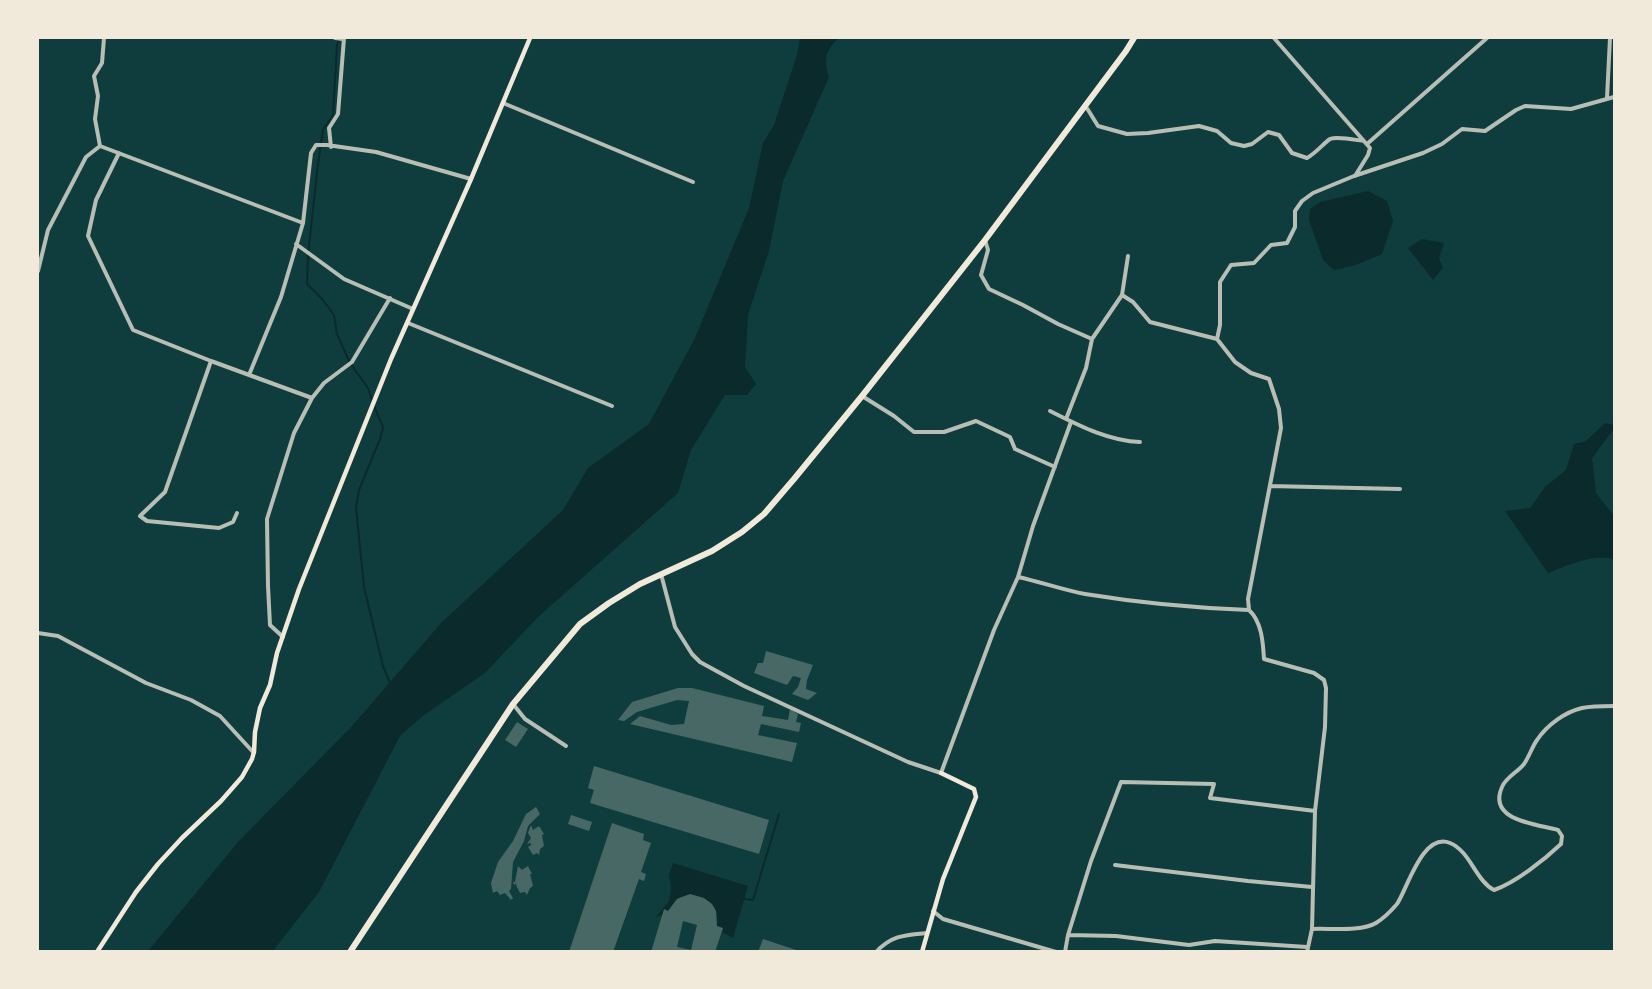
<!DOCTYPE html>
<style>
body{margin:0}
#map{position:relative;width:1652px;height:989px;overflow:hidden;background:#0f3d3e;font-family:"Roboto Serif",serif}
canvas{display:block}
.frame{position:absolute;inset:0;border:39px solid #f1e9da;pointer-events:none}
</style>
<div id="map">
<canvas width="1652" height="989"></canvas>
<div class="frame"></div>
</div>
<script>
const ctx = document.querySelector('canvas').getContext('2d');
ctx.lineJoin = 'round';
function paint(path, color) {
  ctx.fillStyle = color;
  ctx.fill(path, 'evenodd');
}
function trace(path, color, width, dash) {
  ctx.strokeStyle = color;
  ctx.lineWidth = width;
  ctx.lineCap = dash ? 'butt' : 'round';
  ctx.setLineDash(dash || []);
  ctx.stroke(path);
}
paint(new Path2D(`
 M800,38H839C826,49 823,60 829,77L783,181L769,251L748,315L745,367L756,384L747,395H725L691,450L678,493L538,617L485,673L424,715L400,736L319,892L273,951H148L238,842L353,725L442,622L563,510L588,468L649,424L695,338L749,208L763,143L774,125L797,55Z
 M1368,191L1387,201L1393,221L1382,254L1356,265L1334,270L1323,260L1309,220L1310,209L1320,202Z
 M1422,239L1444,243L1439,258L1443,268L1433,280L1408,248Z
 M1605,423L1614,425V429L1592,458L1596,493L1614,516V560C1597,552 1566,566 1548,573L1505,511L1530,508L1545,487L1566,470L1574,444L1586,441Z
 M673,863L748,886L733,938L722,932L723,928L717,926C717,922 718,916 716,912C712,897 689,890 677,899C674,902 671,907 668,911L664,910L662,915L656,917L669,901L671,888L669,875Z`), '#0a2a2b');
trace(new Path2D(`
 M339,38L337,45L333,115L323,130L318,164L308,255L307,284L323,300L334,315L337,334L350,363L368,388L372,400
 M374,406L383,427L380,439L359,490L356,508L364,587L383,666L390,683
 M744,899L753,900L779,814`), '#0a2a2b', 2);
paint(new Path2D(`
 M766,651L813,665L807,680L806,689L817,693L808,700L792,694L798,687L801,678L793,676L787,685L754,673L758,663H763Z
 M678,688H692L764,706L762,716L788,720L790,709L798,714L796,722L801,723L799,732L761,724L758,735L797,743L792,762L630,724L640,716L671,725L684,724L689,701L677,700L637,712L624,721L618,720L632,702Z
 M517,722L528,729L516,747L505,740Z
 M594,766L769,820L759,854L590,803L594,790L588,788Z
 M536,807L540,814L528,826L524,841L513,862L511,889L509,891L513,898L511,900L505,893L500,895L497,891L493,893L491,883L498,862L513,841L526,814Z
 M571,815L592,822L589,831L568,824Z
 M612,823L644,834L643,840L651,843L641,872L646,874L644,881L639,879L613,952H569Z
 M531,825L533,830L539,826L544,834L542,835L544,846L540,849L539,855L537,853L533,855L528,847L531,845V843L527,844L531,838L528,833Z
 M518,866L522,870L528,866L532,874H530L533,886L530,888L527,895L525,892L520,893L516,885L517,883L514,885L513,882H515Z
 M690,894L704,898L712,904L716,911L717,926L723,928L715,952H651L664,909L668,911L677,899ZM683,921L697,925L691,950L677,947Z
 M763,939L799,951V952H758Z`), '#486865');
trace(new Path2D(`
 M335,38L343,39
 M1274,38L1370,148L1368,155L1355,176
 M1607,98L1610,38
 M503,103L693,182
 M1085,105L1098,126L1127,134L1148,133L1199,126L1217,131L1231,143L1244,146L1252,144L1268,132L1279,135L1292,153L1307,158C1316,153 1324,143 1330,139C1337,136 1356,140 1364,141
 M1367,144L1487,38
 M100,146L303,223
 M100,146L95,119L98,96L94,76L102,63L104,38
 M331,147L329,128L338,114L344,38
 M119,153L96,200L88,236L133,330L211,361L312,398
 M985,240L988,250L981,275L989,289L1023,305L1058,324L1092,339
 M296,244L344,279L413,309
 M38,271L48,230L86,157L100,146
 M1122,295L1133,302L1150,322L1217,339L1235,362L1251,373L1269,379L1279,409L1281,428L1248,599L1249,610C1262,622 1263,643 1264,659L1314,673L1324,680L1326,688L1325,727L1315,811L1312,929L1307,952
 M408,323L612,406
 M1217,339L1220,325V282L1231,265L1254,263L1271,245L1287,243L1295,227V211L1302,201L1313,193L1354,176L1423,153L1442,144L1462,129L1485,131L1516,110L1525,106L1571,109L1614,97
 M211,361L165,492L140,516L147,521L219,528L233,522L237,513
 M249,375L281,297L303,223L311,153L316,145H327L376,152L471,179
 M862,396L894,416L914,432H944L976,421L1010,437L1015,449L1055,467
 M1050,411C1078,425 1108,441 1140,442
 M1066,419L1086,368L1092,339L1122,295L1128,256
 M1270,486L1400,489
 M661,574L675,627L692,654L700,662L744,686L908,762L941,773L994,630L1018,577L1033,526L1071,422
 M1018,577C1041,582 1063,590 1085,594C1140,603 1194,608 1249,610
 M38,633L58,636L146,683L191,700L220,716L253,752
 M283,637L270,625L268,586L267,519L294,433L312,398L324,383L352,362L390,298
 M513,704L525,719L566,746
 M1115,865L1248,881L1312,887
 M933,911L943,919L1056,952
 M1312,929C1329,928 1361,932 1376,923C1384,918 1391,911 1397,904C1408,887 1423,832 1450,843C1470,851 1476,881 1494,890C1515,883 1544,860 1561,844L1562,836L1558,830C1537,824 1487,821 1502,787C1506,777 1518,772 1524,764C1529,757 1532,747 1537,740C1547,725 1565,712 1582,708C1592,706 1604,706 1614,706
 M1068,935L1116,936L1189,945L1215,941L1307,947
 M876,952C892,935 905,935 927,933
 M1065,952L1068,935L1091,861L1121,782L1214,784L1210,798L1315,811`), '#b8beb3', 4);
trace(new Path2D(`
 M97,952L136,892L158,864L182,838L221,801L242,777L252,759L254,752L255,732L260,708L270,685L277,653L299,589L391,359L471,179L530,38
 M922,952L943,879L976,797L974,789L941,773`), '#f1e9da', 4.5);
trace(new Path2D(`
 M350,952L513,704L580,624L609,603L640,584L712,551L742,532L764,514L794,479L862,396L985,240L1126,51L1134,38`), '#f1e9da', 6);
</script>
